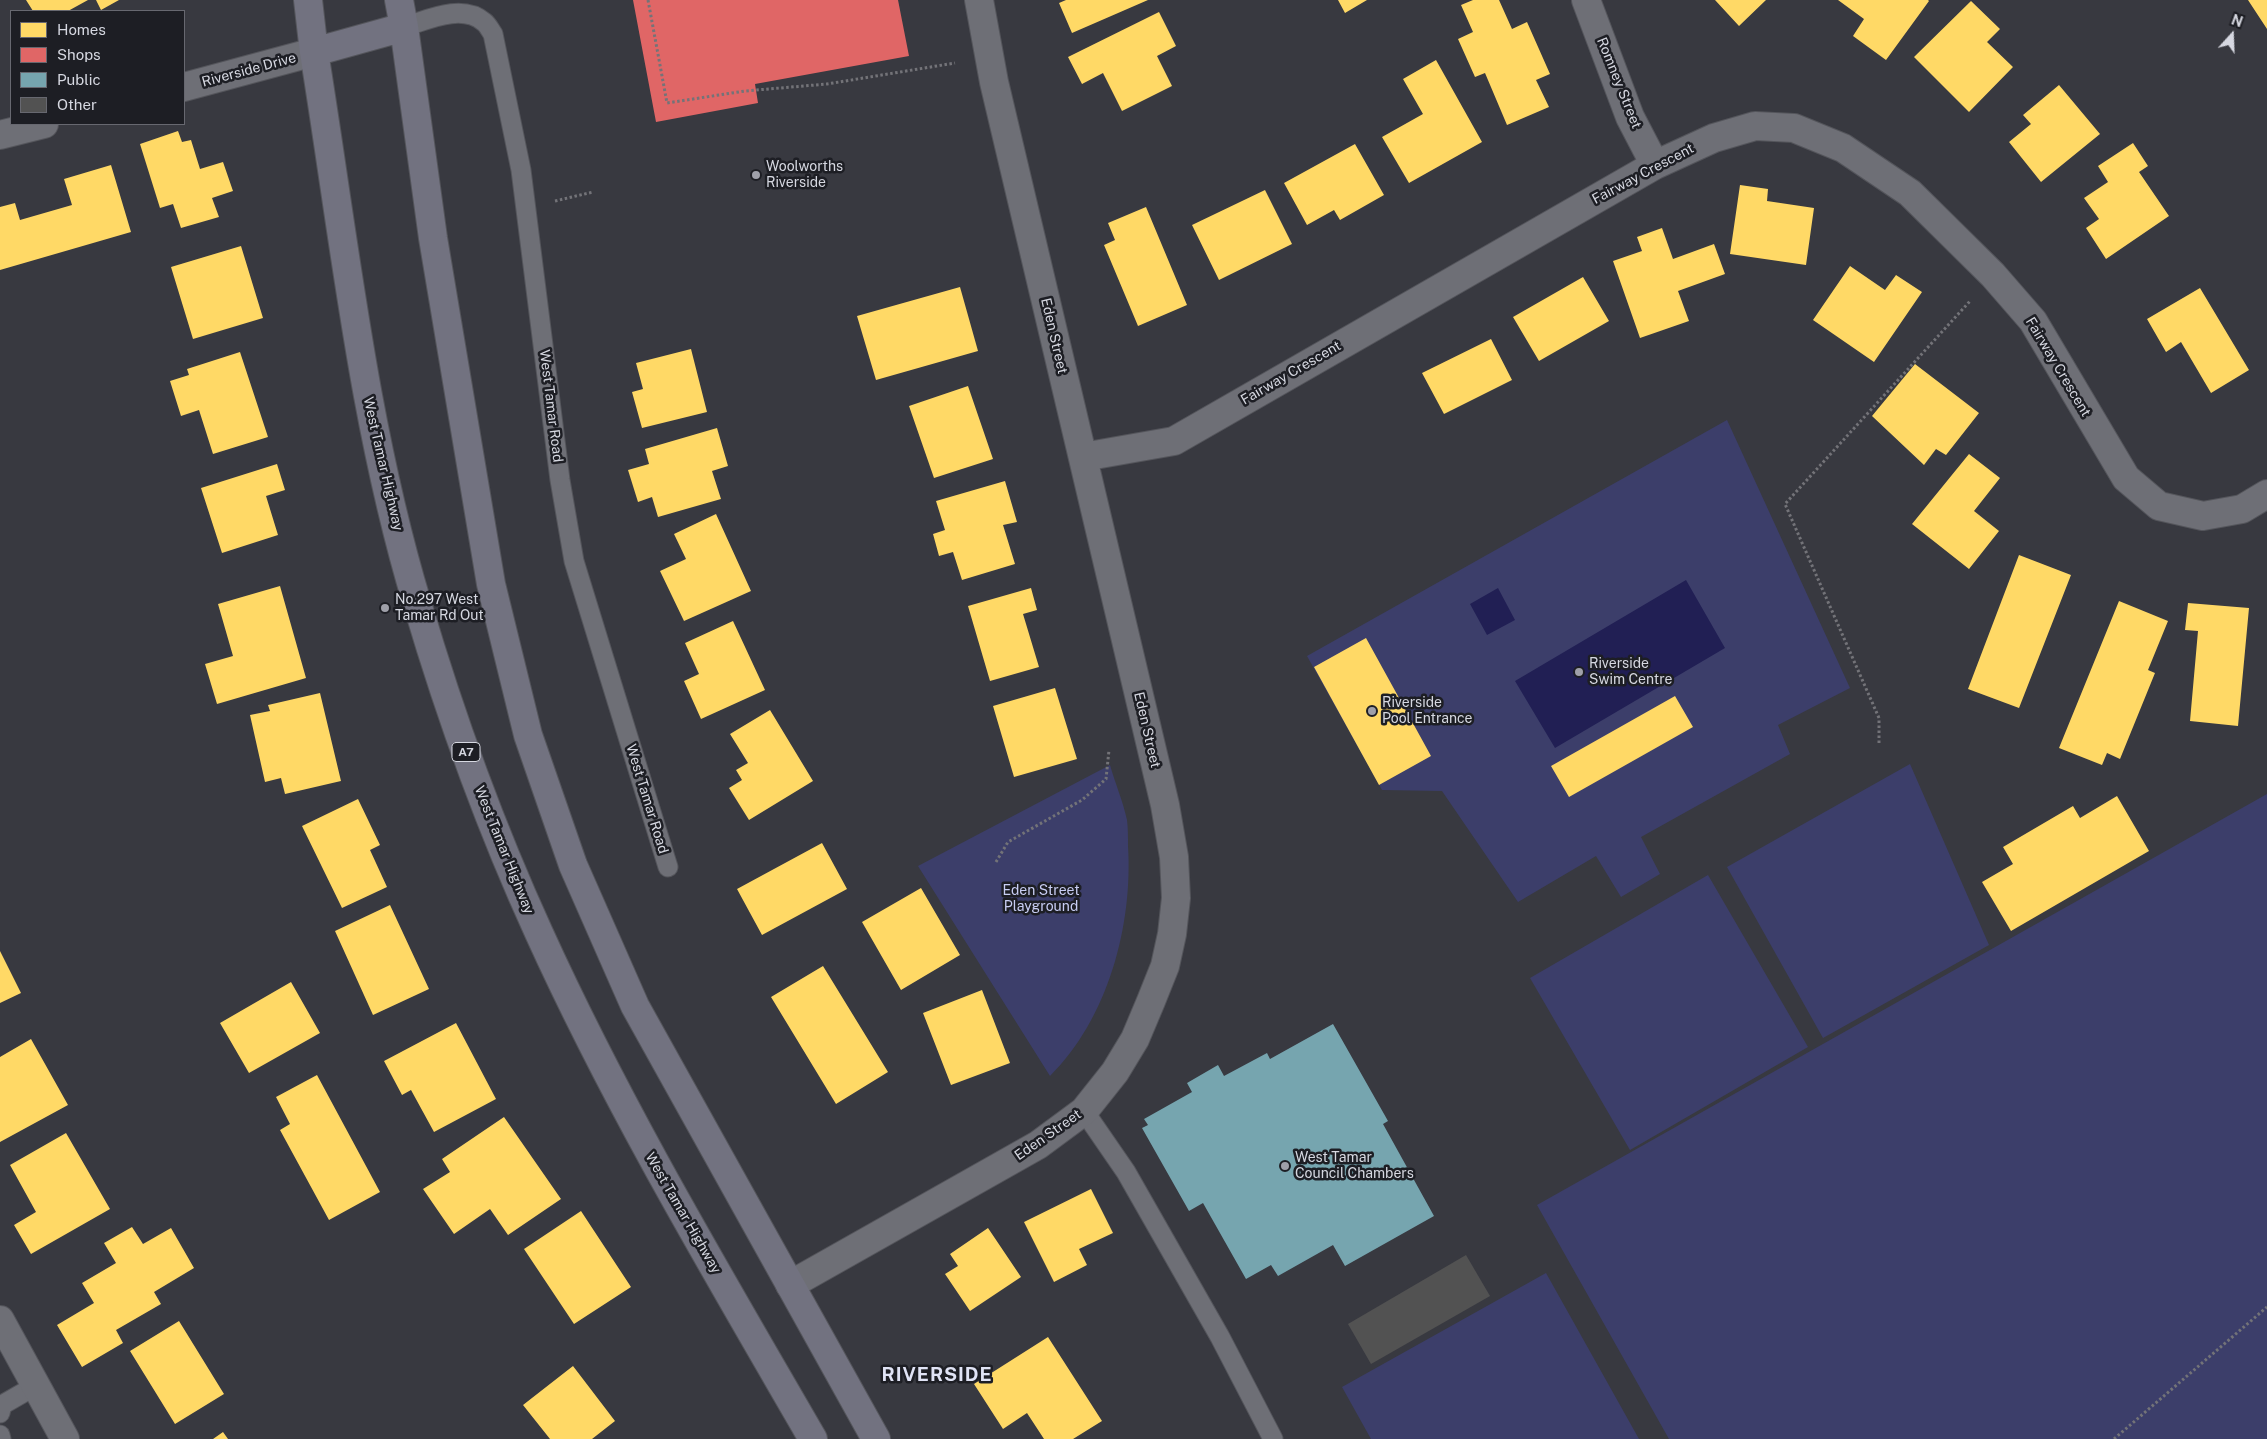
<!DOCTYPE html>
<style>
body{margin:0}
#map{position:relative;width:2267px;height:1439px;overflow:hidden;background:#383940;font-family:"Public Sans",sans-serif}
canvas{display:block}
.legend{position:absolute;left:10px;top:10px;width:175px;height:115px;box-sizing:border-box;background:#1d1e24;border:1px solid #676870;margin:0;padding:6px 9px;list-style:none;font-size:15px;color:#d6d8e1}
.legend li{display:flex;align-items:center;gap:10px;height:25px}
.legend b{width:25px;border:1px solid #676870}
.north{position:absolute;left:2207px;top:10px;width:50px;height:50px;-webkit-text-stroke:4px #1d1e24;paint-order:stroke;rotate:20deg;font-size:14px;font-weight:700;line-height:20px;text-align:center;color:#d6d8e1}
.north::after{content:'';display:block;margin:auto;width:18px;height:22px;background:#d6d8e1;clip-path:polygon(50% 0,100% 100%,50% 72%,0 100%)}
</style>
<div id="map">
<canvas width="2267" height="1439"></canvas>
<ul class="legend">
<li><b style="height:14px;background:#ffd966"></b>Homes</li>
<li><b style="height:14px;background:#e06666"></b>Shops</li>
<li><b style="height:14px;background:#76a5af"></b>Public</li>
<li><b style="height:14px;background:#525252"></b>Other</li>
</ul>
<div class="north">N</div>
</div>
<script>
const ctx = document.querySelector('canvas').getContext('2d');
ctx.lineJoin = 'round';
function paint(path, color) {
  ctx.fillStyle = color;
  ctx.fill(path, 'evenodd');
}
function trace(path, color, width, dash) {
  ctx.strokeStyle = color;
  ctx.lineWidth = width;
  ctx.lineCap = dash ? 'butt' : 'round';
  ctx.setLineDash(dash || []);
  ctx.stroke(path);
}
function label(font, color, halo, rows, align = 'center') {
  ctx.font = font + ' "Public Sans",sans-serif';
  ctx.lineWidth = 5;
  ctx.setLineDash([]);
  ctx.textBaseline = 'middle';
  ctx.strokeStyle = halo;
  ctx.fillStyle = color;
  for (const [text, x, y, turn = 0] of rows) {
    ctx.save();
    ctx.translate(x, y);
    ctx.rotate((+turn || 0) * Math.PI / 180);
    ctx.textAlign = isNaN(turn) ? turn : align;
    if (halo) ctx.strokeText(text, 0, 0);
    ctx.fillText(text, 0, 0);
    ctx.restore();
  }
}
paint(new Path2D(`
 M1727,420L1850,688L1778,725L1790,754L1641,837L1660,874L1621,897L1596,856L1518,902L1442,791L1382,790L1307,656Z
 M1910,764L1989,945L1823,1038L1727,867Z
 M1110,765C1115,783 1123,801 1127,820C1128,828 1128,838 1128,846C1133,925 1108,1019 1050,1076L918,866Z
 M2267,794V1439H1669L1537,1205Z
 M1708,875L1808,1047L1630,1150L1530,978Z
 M1546,1273L1639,1439H1371L1342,1387Z`), '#3c3e6a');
paint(new Path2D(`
 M1686,580L1725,648L1555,748L1515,681Z
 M1498,588L1515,620L1487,635L1470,604Z`), '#211f54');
paint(new Path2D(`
 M26,0H88L68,11H33Z
 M96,0H119L101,10Z
 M1066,0H1148L1072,33L1059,3Z
 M1338,0H1367L1345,13Z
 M1473,0H1499L1512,29L1527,22L1550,74L1536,80L1549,107L1507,125L1485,73L1475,77L1458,39L1473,32L1461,5Z
 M1715,0H1766L1739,26Z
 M1838,0H1928L1929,1L1886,60L1853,36L1864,19Z
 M2248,0H2267V29Z
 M1971,1L2000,29L1987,42L2013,67L1969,112L1914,57Z
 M1159,12L1176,46L1157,56L1172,86L1122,111L1103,73L1082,84L1068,57Z
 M1436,60L1482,142L1409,183L1382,137L1423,114L1403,79Z
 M2059,85L2100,134L2041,182L2009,142L2031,124L2023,115Z
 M178,131L182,142L191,140L200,169L223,162L233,191L212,198L219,217L181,228L173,204L160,208L140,144Z
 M2133,143L2148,166L2139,172L2169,216L2106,259L2086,228L2099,219L2084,198L2108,182L2098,166Z
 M1355,144L1384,195L1340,220L1334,210L1307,225L1284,183Z
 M111,165L131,232L0,270V207L15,203L20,220L72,205L64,179Z
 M1740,185L1768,189L1767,201L1814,208L1806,265L1730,254Z
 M1265,190L1292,244L1219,280L1192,225Z
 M1146,207L1187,305L1138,326L1104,245L1115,240L1108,223Z
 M1662,228L1673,259L1714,244L1725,274L1678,291L1689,321L1640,338L1613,261L1642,251L1637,237Z
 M241,246L263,318L193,339L171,267Z
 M1850,266L1885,290L1896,275L1922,292L1874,362L1813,320Z
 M1583,277L1609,321L1539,361L1513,317Z
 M960,287L978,351L876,380L857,316Z
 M2200,288L2249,370L2211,393L2181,342L2166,352L2147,319Z
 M1491,339L1512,380L1444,414L1422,373Z
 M691,349L707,412L642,428L632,392L643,389L636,363Z
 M240,352L268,437L213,454L199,410L181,416L170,381L189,375L187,369Z
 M1915,364L1979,413L1946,455L1936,449L1924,465L1872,416Z
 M968,386L993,459L934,478L909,406Z
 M717,428L728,466L712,471L721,499L658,517L652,497L638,502L628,470L649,464L645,449Z
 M1969,454L2000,478L1974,511L1999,531L1969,569L1912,524Z
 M277,464L285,490L266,496L278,535L222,553L201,488Z
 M1005,481L1017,522L1003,525L1015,564L962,580L953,552L939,556L933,534L945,530L936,501Z
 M716,514L751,591L684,621L660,571L686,559L674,534Z
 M2019,555L2071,575L2019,708L1968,689Z
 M280,586L306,678L217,704L205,664L233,656L218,604Z
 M1031,588L1037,610L1023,614L1039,667L990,681L968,606Z
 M2119,601L2168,621L2148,670L2155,673L2120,759L2107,753L2102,765L2059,748Z
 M2188,603L2249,608L2238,726L2190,721L2198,631L2185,630Z
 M733,621L765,690L701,719L684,681L699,674L685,643Z
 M1366,638L1431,756L1379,785L1314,667Z
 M1055,688L1077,759L1014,777L993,706Z
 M320,693L341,781L285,794L281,778L265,782L250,715L270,711L268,705Z
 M1675,696L1693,727L1569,797L1551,766Z
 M770,710L813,781L749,820L729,788L742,780L736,770L748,763L730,734Z
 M2117,796L2149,851L2011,931L1982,882L2013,864L2003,847L2073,806L2080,818Z
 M358,799L380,845L370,850L387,887L342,908L302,826Z
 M822,843L847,889L762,935L737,889Z
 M921,888L960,955L901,990L862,922Z
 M390,905L429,989L373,1015L335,931Z
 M0,951L21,993L0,1003Z
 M823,966L888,1072L836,1104L771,997Z
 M291,982L320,1033L249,1073L220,1023Z
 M982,990L1010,1063L951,1085L923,1013Z
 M456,1023L496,1099L434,1132L411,1090L402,1095L384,1061Z
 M31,1039L68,1105L0,1142V1057Z
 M317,1075L380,1192L329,1220L280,1130L290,1124L276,1097Z
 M504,1117L561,1199L508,1235L490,1209L454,1234L423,1189L450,1172L442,1159Z
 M66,1133L110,1209L31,1254L14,1225L36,1212L10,1165Z
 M1091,1189L1113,1233L1079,1249L1087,1265L1054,1282L1024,1222Z
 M581,1211L631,1287L574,1324L524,1249Z
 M132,1227L143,1244L171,1228L194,1268L154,1292L161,1304L116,1330L123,1343L82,1367L57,1325L94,1303L82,1283L116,1263L104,1243Z
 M988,1228L1021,1277L970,1311L945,1274L958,1266L950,1254Z
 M179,1321L224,1394L175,1424L130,1351Z
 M1048,1337L1102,1421L1073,1439H1044L1027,1413L1003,1429L974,1384Z
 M573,1366L615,1421L592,1439H550L523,1405Z
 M223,1432L228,1439H213Z`), '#ffd966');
paint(new Path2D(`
 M633,0H898L909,56L755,84L758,103L656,122Z`), '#e06666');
paint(new Path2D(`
 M1333,1024L1388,1121L1383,1124L1434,1216L1345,1266L1333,1245L1278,1276L1271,1265L1246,1279L1203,1203L1189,1211L1142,1128L1148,1125L1144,1119L1192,1092L1187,1083L1218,1065L1224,1076L1267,1053L1270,1059Z`), '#76a5af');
paint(new Path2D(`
 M1466,1255L1490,1296L1371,1364L1348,1324Z`), '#525252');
const service = new Path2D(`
 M404,27C427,20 462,3 484,22C488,25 490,30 493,34L521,170L560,480L574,561L668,867
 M1084,1111L1126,1172L1220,1337L1273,1439
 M0,1413L2,1405L35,1386
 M0,1435L1,1439`);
const minor = new Path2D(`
 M1586,0L1630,117L1655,165
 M184,87L314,52
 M0,135L44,124
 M1083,457L1174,441L1655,165L1714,138L1755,126L1794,128L1843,148L1910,193L1993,275L2033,321L2126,478L2159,506L2203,516L2242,509L2267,494
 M790,1285L1038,1145L1084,1111L1115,1072L1135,1039L1151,1001L1165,966L1172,934L1176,898L1174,857L1165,805L994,82L979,0
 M0,1320L65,1439`);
const trunk = new Path2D(`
 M308,0L314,52C344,237 363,424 417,603C450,715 490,826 539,933C618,1107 717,1273 813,1439
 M399,0L404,27L433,238L491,584L528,735L573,865L635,1006L876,1439
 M314,52L404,27`);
trace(service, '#54555b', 21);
trace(minor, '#54555b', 30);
trace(trunk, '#54555b', 30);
trace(new Path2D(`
 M648,0L667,103L745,91L827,84L955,63
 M555,201L593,192
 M1879,743V718L1785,504L1971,300
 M996,862L1008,842L1082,800L1106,779L1109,750
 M2114,1439L2267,1307`), '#737378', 3, [2.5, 2.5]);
trace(service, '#6e6f76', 19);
trace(minor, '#6e6f76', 28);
trace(trunk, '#727280', 28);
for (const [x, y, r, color] of [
 [756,175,5,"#9fa0a9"],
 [385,608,5,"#9fa0a9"],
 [1579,672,5,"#9fa0a9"],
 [1372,711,5,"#9fa0a9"],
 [1285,1166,5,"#9fa0a9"]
]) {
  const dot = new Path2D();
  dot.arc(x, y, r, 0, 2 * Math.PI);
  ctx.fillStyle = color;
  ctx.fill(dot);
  trace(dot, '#1d1e24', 2);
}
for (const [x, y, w] of [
 [466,752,28]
]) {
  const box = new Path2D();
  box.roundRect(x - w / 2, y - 9.5, w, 19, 4);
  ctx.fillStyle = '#1d1e24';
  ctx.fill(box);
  trace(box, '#d6d8e1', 1);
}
label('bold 12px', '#d6d8e1', null, [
 ["A7",466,752]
]);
label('14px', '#d6d8e1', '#1d1e24', [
 ["Riverside Drive",249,70,-15],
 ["Romney Street",1619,83,68],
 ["Fairway Crescent",1643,174,-28],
 ["Eden Street",1054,336,77],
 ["Fairway Crescent",2058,367,59],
 ["Fairway Crescent",1291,373,-30],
 ["West Tamar Road",551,406,83],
 ["West Tamar Highway",383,464,77],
 ["Eden Street",1147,730,77],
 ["West Tamar Road",647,799,73],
 ["West Tamar Highway",504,850,68],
 ["Eden Street",1048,1135,-35],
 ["West Tamar Highway",683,1213,60]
]);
label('14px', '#d6d8e1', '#1d1e24', [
 ["Woolworths",766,167],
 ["Riverside",766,183],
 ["No.297 West",395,600],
 ["Tamar Rd Out",395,616],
 ["Riverside",1589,664],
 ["Swim Centre",1589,680],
 ["Riverside",1382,703],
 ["Pool Entrance",1382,719],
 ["West Tamar",1295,1158],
 ["Council Chambers",1295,1174]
], 'left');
label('14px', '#c8cdf3', '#1d1e24', [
 ["Eden Street",1041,891],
 ["Playground",1041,907]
]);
ctx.letterSpacing = '1px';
label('bold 19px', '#e0e3f5', '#1d1e24', [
 ["RIVERSIDE",937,1375]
]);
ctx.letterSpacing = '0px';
</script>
